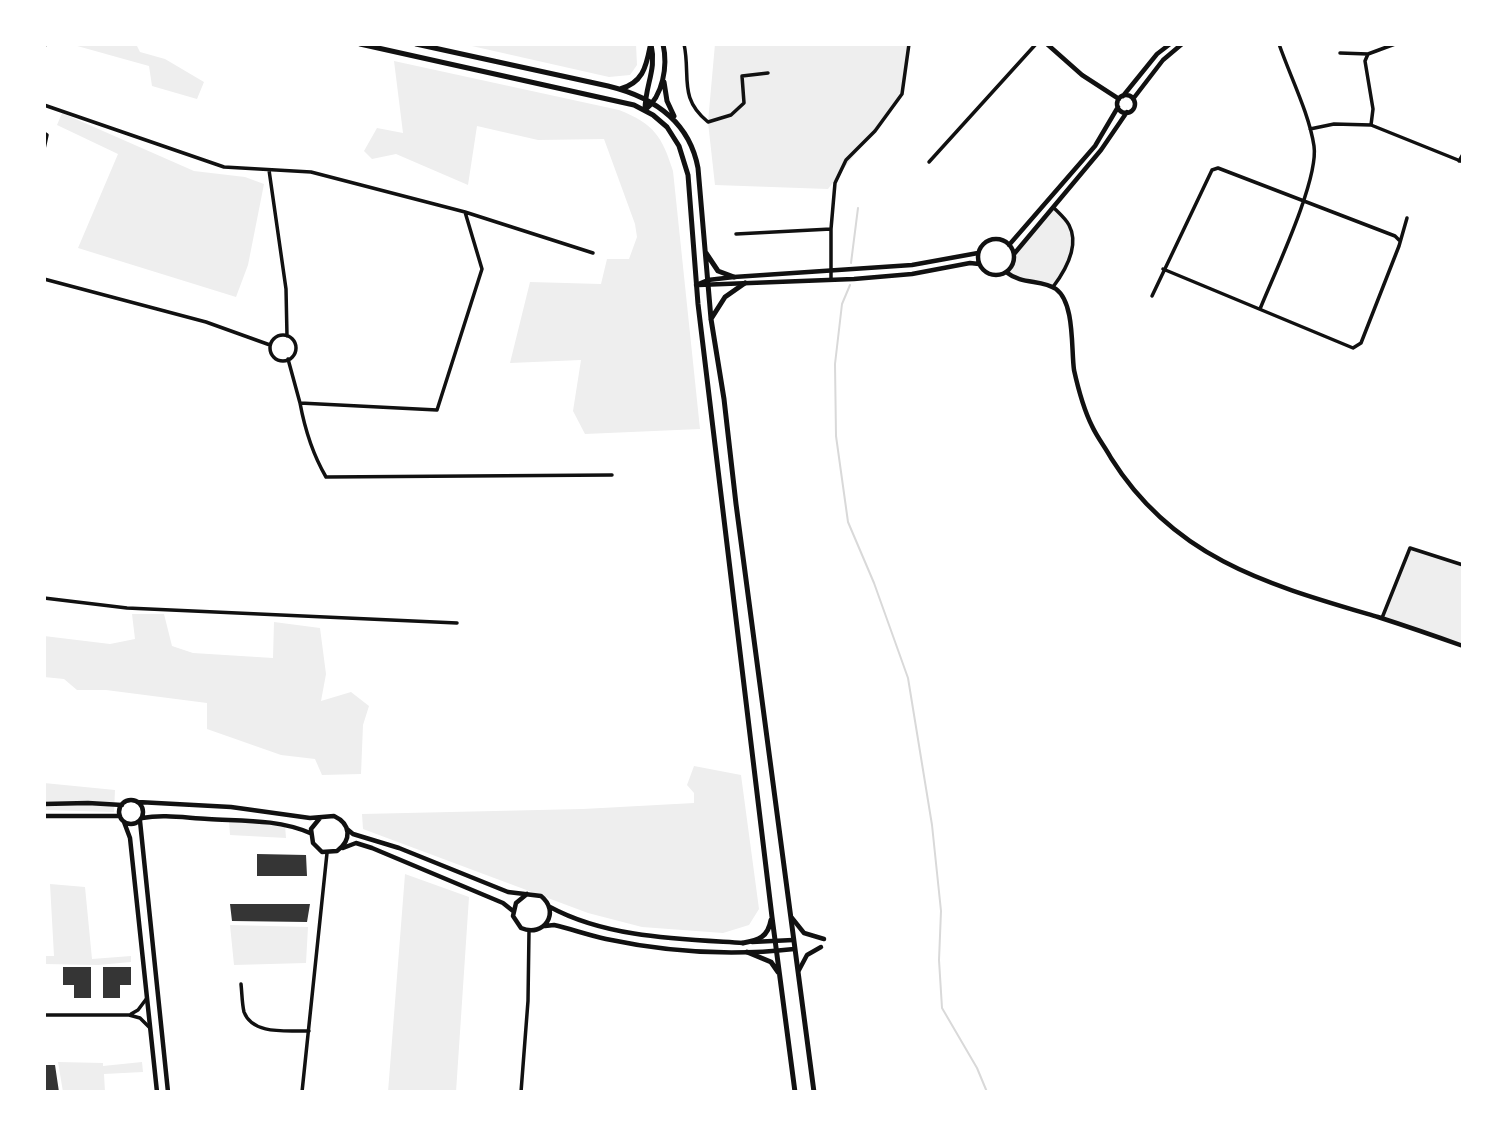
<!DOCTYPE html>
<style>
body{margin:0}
#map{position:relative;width:1507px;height:1136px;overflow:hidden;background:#fff;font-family:Signika,sans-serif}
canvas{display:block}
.frame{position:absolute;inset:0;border:46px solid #fff;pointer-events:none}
</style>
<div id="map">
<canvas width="1507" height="1136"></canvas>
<div class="frame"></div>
</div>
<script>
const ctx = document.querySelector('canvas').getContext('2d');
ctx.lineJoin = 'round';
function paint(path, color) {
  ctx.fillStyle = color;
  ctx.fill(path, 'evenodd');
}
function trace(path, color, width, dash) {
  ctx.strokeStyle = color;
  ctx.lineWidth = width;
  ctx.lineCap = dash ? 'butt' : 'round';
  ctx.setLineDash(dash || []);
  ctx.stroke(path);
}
paint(new Path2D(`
 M70,44H136L140,52L165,59L204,82L197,99L152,86L149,66Z
 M463,44H636L637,65L630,75L609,77Z
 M715,44H909L902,94L828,189L715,185L708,122Z
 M394,61L619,110C654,124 662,136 673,171L700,429L585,434L573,411L581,360L510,363L530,282L601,284L607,259H629L637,237L635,224L604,139L538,140L477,126L468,185L396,154L372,159L364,151L377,128L403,133Z
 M62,113L194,171L245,177L264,184L248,265L236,297L78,248L118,154L57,125Z
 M1054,208C1059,213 1066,219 1069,225C1080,246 1065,271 1053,287L1021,281L1006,272L1012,265L1014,254Z
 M1410,548L1463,566V645L1382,618Z
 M132,614H164L172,646L193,653L273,658L274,622L320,628L326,674L321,701L351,692L369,706L363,725L361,774L322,775L315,759L281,755L207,729V703L106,690H77L64,679L44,677V636L110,644L135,639Z
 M694,766L741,775L759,909L749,925L723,933L642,927L588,913L363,829L362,814L583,809L694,803V793L687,785Z
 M44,783L115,790L114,812L44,810Z
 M229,820L285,825L286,838L230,835Z
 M405,874L469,897L456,1092H388Z
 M50,884L85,887L92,959L131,956V962L98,965L44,964V956H54Z
 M230,925L308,927L306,963L234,965Z
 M58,1062L103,1063V1066L142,1062L143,1072L104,1074L105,1092H63Z`), '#eee');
trace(new Path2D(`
 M851,263L858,208
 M850,285L842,304L835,364L836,436L848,522L874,583L908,678L932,825L941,911L939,960L942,1008L977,1068L987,1092`), '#d9d9d9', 2);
paint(new Path2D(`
 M257,854L306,855L307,876H257Z
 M230,904H310L307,922L232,921Z
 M63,967H91V998H74V985H63Z
 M103,967H131V985H120V998H103Z
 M44,1065H55L59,1092H44Z`), '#353535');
trace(new Path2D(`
 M715,44H684C691,76 678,98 708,122L731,115L744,103L742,76L768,73
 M44,48L45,44
 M1340,53L1368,54L1395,44
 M1368,54L1365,61L1373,109L1371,125
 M44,105L224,167L311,172L465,212L593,253
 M1310,129L1334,124L1371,125L1463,162
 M44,133L47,135L44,149
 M1459,161L1463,154
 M929,162L1036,44
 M269,170L286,289L287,336
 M736,234L831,229
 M1163,269L1353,348L1361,343L1399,246L1407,218
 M44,279L206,322L270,345
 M831,280V229L835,183L846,160L875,131L902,94L909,44
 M1053,287C1065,271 1080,246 1069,225C1066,219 1059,213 1054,208
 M1152,296L1212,170L1218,168L1395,236L1399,240
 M1260,309C1274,274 1319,180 1314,146C1309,113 1290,76 1279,44
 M270 348a13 13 0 1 1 26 0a13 13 0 1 1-26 0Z
 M288,359L300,403L437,410L482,269L465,212
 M300,403C305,430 312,453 326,477L612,475
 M44,598L127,608L457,623
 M1382,618L1410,548L1463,565
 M241,984C242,993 242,1004 244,1012C253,1036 289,1030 309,1031
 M131,1014L138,1010L147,998
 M44,1015H129L140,1018L149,1027
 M302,1092L327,853
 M521,1092L528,1001L529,931`), '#111', 3.5);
trace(new Path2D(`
 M1047,44L1082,75L1119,99
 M1117 104a9 9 0 1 1 18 0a9 9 0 1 1-18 0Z
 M1123,96L1157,54L1170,44
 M1133,99L1163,60L1182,44
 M978 257a18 18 0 1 1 36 0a18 18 0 1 1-36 0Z
 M1009,245L1095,146L1118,107
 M1014,254L1101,150L1127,112
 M1006,272C1022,285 1042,279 1056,289C1075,303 1071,349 1074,370C1078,388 1084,410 1092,426C1097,437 1105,447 1111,458C1175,560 1270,585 1378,617C1406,626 1435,636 1463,646
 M696,285L708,280L734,277L912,265L978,253
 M698,285L854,279L912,274L970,263L979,264
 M119 812a12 12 0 1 1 24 0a12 12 0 1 1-24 0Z
 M138,802L231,807L310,818L334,816C351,824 352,840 337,851L322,852L313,843L311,829L320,818
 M44,804L88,803L122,805
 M44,816H120
 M142,818C164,814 186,818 208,819C242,821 278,819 310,833
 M140,821L168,1092
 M124,822L130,838L157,1092
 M347,829L353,834L399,848L508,892L541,896C561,912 544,938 521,928L513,916L516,903L527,894
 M343,848L356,843L372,848L503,903L513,911
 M550,907C607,938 680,939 743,943
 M792,918L804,933L824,939
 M545,926L554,925C571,929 588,935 606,939C667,952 733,956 794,949
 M752,942L793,940
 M799,970L807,955L821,947`), '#111', 4.5);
trace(new Path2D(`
 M360,44L634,105L653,115L667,127L679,146L688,175L698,304L772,917L795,1092
 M416,44L608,86C653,97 689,120 698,168L711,319L724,399L736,504L814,1092
 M664,82L667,101L674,116
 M620,89C642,83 646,68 650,47
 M645,110C663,96 668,66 663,44
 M645,110C645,85 657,70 651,44
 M706,253L718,271L734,277
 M711,319L725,297L745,283
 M743,943C759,940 768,937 771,920
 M747,952L771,962L778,972`), '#111', 5);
</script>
